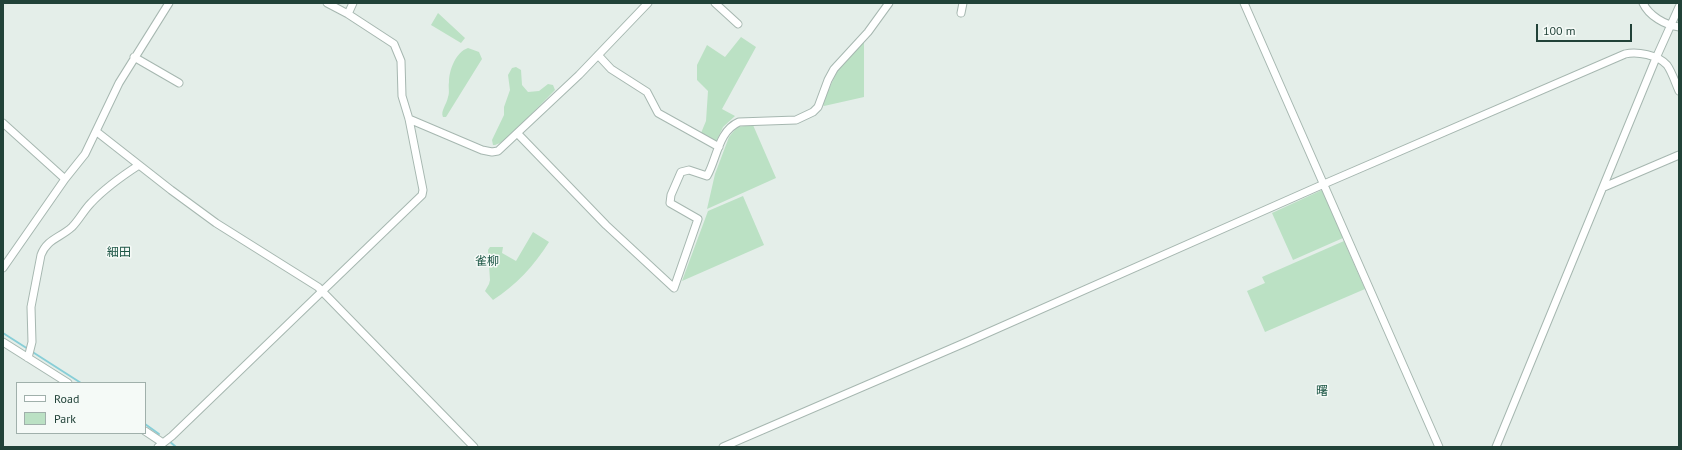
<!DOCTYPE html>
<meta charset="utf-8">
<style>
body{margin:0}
#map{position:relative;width:1682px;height:450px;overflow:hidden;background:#e4eee9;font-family:"PT Sans",sans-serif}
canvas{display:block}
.frame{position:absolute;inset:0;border:4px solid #214238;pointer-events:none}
.legend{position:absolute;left:16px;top:382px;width:130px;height:52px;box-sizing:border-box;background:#f5faf7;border:1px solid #a0b0ab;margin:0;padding:5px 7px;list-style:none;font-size:12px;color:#214238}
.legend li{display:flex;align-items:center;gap:8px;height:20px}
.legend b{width:20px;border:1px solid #a0b0ab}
.scale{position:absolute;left:1536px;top:24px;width:96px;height:18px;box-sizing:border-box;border:2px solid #214238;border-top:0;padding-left:5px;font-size:12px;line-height:14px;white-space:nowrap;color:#214238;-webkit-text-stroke:3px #f5faf7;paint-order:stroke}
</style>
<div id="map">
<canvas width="1682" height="450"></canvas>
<div class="frame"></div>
<ul class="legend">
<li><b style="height:5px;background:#fff"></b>Road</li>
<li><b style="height:11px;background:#bbe1c4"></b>Park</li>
</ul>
<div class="scale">100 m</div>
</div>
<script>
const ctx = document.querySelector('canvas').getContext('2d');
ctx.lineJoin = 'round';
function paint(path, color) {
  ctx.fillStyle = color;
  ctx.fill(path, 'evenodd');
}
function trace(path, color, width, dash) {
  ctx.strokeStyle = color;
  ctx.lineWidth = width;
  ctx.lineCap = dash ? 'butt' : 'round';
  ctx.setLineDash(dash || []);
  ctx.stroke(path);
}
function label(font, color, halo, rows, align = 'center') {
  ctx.font = font + ' "PT Sans","Noto Sans JP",sans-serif';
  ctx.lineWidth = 3;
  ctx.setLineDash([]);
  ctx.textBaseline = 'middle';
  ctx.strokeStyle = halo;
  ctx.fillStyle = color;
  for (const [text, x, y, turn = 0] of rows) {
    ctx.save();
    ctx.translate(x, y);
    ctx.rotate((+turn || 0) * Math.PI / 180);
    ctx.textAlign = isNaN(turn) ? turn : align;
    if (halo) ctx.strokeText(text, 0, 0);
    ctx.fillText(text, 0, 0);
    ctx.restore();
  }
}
paint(new Path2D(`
 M438,13L465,38L461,43L431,25Z
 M741,37L756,47L722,109L735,116L723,127L716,142L701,133L706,121L708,91L697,80V65L707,45L725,57Z
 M864,42V97L824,106L823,105L824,100L839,67Z
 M468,48L479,52L482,59L446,117H443C440,111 447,104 448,97C450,92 448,87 449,82C449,70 456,52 468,48Z
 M516,67L521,70L522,85L528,92L539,91L548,84L553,85L555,90L505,141L495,145H493L492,140L504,115V107L510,90L508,75L512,68Z
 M753,125L776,178L707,209L715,174L729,137L737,127Z
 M1322,190L1343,238L1293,260L1272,213Z
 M743,196L764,245L682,281L708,211Z
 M533,232L549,242C534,266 516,285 493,300L485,291L489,284L490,280L488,250L490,247H503L502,253L516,261Z
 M1344,241L1365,289L1265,332L1247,291L1265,283L1262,277Z`), '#bbe1c4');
trace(new Path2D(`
 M3,333L28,349
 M31,351L81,383
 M145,424L159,434
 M169,441L176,447`), '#88ced7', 2);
const minor = new Path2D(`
 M715,3L738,24
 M1244,3L1439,447
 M1643,3C1649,16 1665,25 1679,27
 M961,13L963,3
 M348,14L353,3
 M598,55L611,69L647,92L658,113L719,147
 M134,57L179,83
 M409,119L482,150L492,152L498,151L579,75L648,3
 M3,123L65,179
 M97,132L171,190L216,223L318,287L474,447
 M518,134L606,225L674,288L698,219L670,203L671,195L681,172L689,170L707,176C717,159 718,131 739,122L796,120L813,112L818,107L828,80L834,69L868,32L889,3
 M1604,187L1679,155
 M3,268L65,179L85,154L119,83L169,3
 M3,342L68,383
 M28,358L32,342L31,307L41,255C47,239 60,238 72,227C79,220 84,210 91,203C105,188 122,176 139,165
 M145,431L163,443
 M158,447L172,436L422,195L423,190L409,119L402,96L401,61L394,44L348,14L327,3
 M723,447L969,341L1324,184L1625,54C1637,51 1658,55 1667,65C1672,72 1675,82 1679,91
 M1496,447L1656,58L1679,7`);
trace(minor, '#a6b7b0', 9);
trace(minor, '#fff', 7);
label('12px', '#1c5645', '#f5faf7', [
 ["細田",119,253],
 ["雀柳",487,262],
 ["曙",1322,392]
]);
</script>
